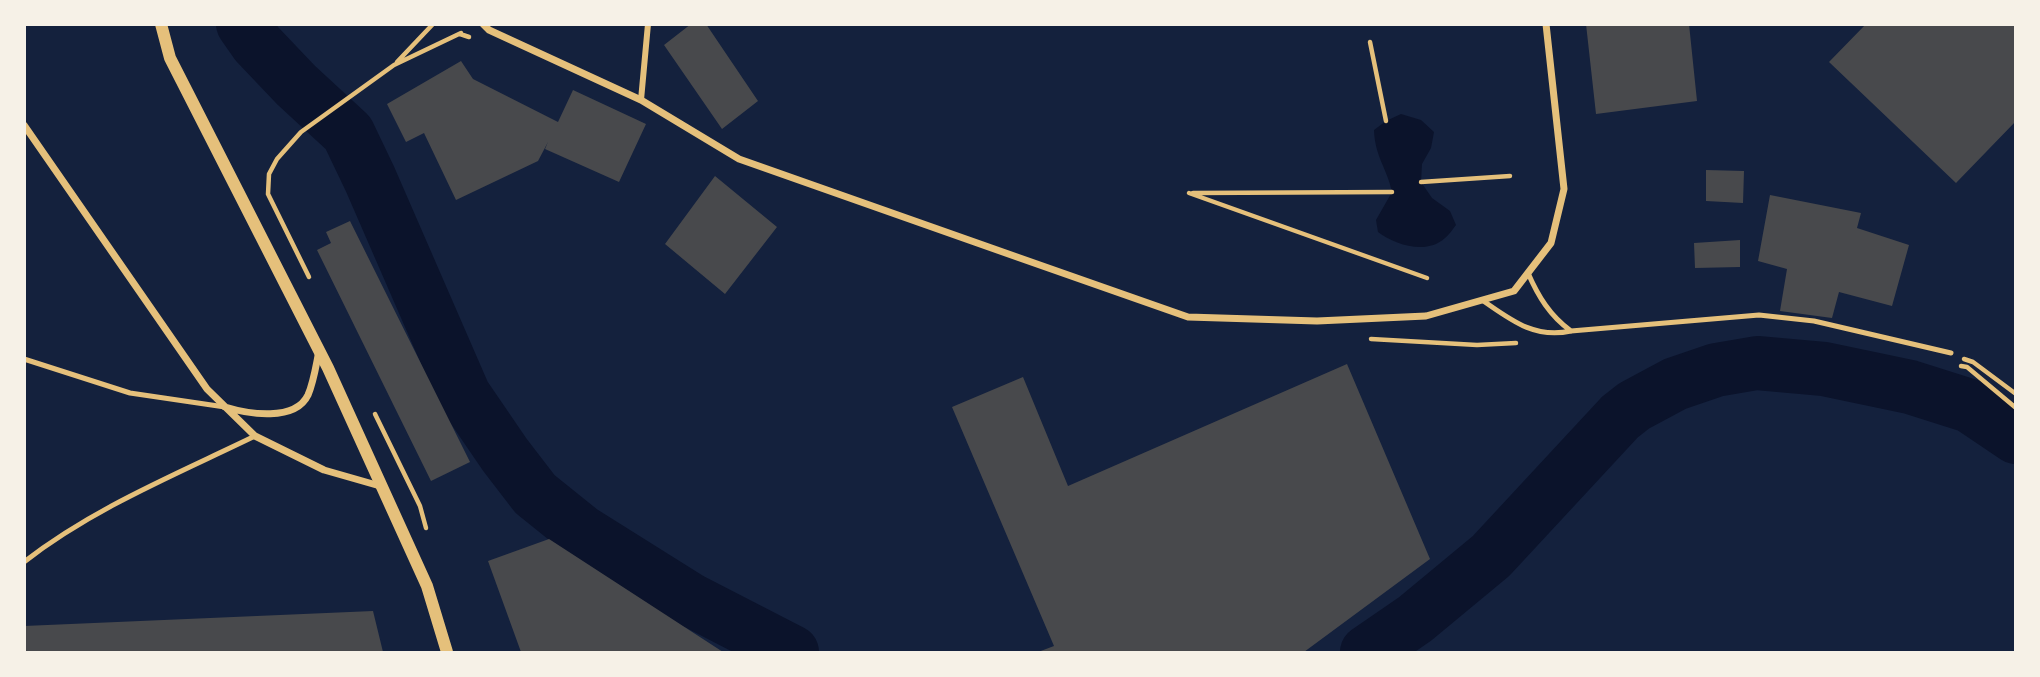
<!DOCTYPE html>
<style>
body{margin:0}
#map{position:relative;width:2040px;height:677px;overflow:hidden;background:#14213d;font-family:"Golos Text",sans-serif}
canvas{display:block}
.frame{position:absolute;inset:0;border:26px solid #f6f1e7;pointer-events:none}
</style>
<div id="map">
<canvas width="2040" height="677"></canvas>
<div class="frame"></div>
</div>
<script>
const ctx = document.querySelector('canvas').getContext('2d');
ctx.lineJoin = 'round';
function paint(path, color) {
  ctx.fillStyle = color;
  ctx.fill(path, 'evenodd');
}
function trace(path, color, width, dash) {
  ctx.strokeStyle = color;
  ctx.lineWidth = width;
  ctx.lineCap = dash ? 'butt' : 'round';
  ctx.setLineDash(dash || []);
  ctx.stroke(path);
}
paint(new Path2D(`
 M1401,114L1421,120L1434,132L1431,148L1422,164L1421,182L1432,198L1450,211L1456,225C1453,229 1449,235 1445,238C1427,255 1395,245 1378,232L1376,220L1392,192C1387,168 1375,157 1374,130L1386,121Z`), '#0b132b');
trace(new Path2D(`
 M243,24L257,44L296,85L348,133L370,179L464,395L505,455L535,494L581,531L691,600L792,652
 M1367,652L1415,619L1491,556L1620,417L1634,406L1675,384L1716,370L1757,363L1824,369L1910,387L1970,406L2016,437`), '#0b132b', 54);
paint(new Path2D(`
 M691,24H706L758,101L722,129L664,45Z
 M1586,24H1689L1697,101L1596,114Z
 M1866,24H2016V121L1956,183L1829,62Z
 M461,61L473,79L558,122L573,90L646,124L619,182L545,149L548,142L538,161L456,200L424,133L406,142L387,104Z
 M1706,170L1744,171L1743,203L1706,201Z
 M715,176L777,227L725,294L665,244Z
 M1770,195L1861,213L1857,228L1909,245L1892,306L1839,292L1832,318L1780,311L1787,269L1758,261Z
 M350,221L470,462L431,481L317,250L331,243L326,232Z
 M1740,240V267L1695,268L1694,243Z
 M1347,364L1430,559L1304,652H1038L1054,646L952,407L1023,377L1068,486Z
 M549,539L723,652H521L488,561Z
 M373,611L383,652H24V626Z`), '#48494c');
trace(new Path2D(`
 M460,34L469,37
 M1370,42L1386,121
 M397,62L433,24
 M1421,182L1510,176
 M1189,193L1427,278
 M1193,193L1392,192
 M309,277L268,194L269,174L277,159L301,132L394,65L461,33
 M1371,339L1477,345L1516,343
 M1964,359L1973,362L2016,394
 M1961,366L1967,367L2016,408
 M375,414L420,506L426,528`), '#e5c07b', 4.5);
trace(new Path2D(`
 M1528,273C1538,296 1550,316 1571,331
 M1482,300C1511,320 1534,339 1571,331L1759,315L1814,321L1951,353
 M24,359L130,393L225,407
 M24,562C93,508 177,474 255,436`), '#e5c07b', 5);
trace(new Path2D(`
 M641,100L648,24`), '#e5c07b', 6);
trace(new Path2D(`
 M483,24L489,30L641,100L739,159L1017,257L1188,317L1317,321L1426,316L1514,291L1551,243L1564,189L1546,24
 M24,125L207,389L255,436L324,470L380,486
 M225,407C248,414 295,422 308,395C314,381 316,365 319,351`), '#e5c07b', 7);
trace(new Path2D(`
 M161,24L170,58L328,368L427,586L447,652`), '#e5c07b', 12);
</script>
